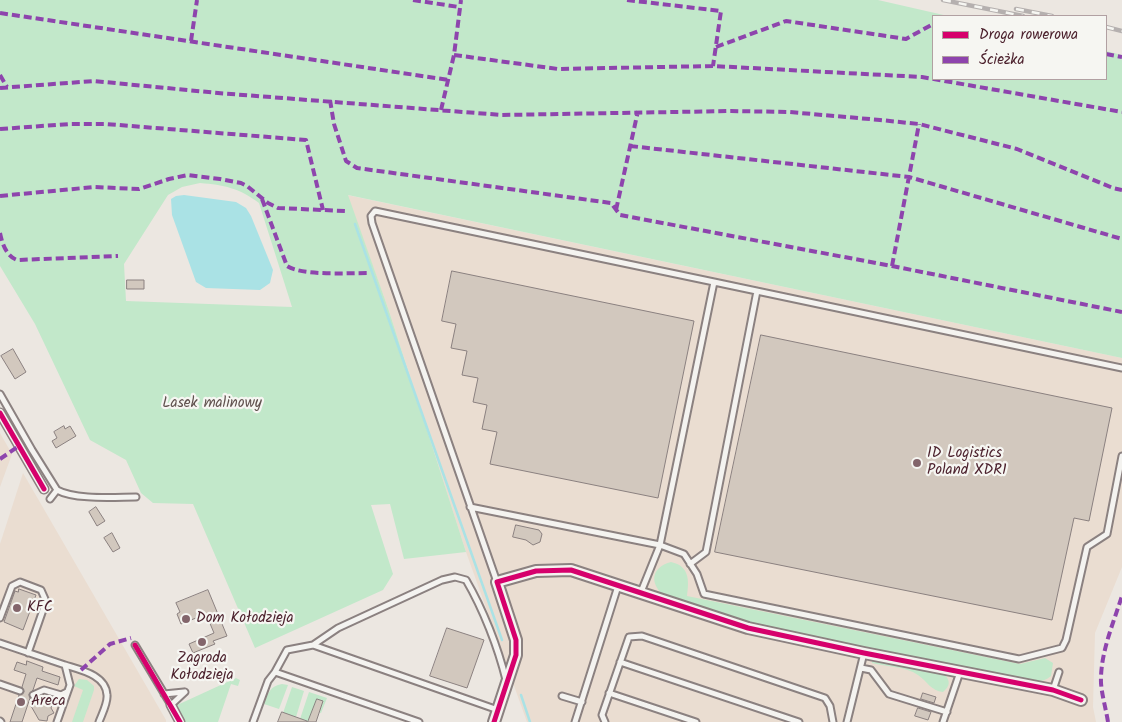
<!DOCTYPE html>
<meta charset="utf-8">
<style>
body{margin:0}
#map{position:relative;width:1122px;height:722px;overflow:hidden;background:#ece7e1;font-family:Kalam,sans-serif}
canvas{display:block}
.legend{position:absolute;left:932px;top:15px;width:175px;height:65px;box-sizing:border-box;background:#f6f6f2;border:1px solid #b1a0a2;margin:0;padding:6px 9px;list-style:none;font-size:15px;color:#4a1f2b}
.legend li{display:flex;align-items:center;gap:10px;height:25px}
.legend b{width:25px;border:1px solid #b1a0a2}
</style>
<div id="map">
<canvas width="1122" height="722"></canvas>
<ul class="legend">
<li><b style="height:6px;background:#d6006c"></b>Droga rowerowa</li>
<li><b style="height:6px;background:#8e44ad"></b>Ścieżka</li>
</ul>
</div>
<script>
const ctx = document.querySelector('canvas').getContext('2d');
ctx.lineJoin = 'round';
function paint(path, color) {
  ctx.fillStyle = color;
  ctx.fill(path, 'evenodd');
}
function trace(path, color, width, dash) {
  ctx.strokeStyle = color;
  ctx.lineWidth = width;
  ctx.lineCap = dash ? 'butt' : 'round';
  ctx.setLineDash(dash || []);
  ctx.stroke(path);
}
function label(font, color, halo, rows, align = 'center') {
  ctx.font = font + ' Kalam,sans-serif';
  ctx.lineWidth = 4.5;
  ctx.setLineDash([]);
  ctx.textBaseline = 'middle';
  ctx.strokeStyle = halo;
  ctx.fillStyle = color;
  for (const [text, x, y, turn = 0] of rows) {
    ctx.save();
    ctx.translate(x, y);
    ctx.rotate((+turn || 0) * Math.PI / 180);
    ctx.textAlign = isNaN(turn) ? turn : align;
    if (halo) ctx.strokeText(text, 0, 0);
    ctx.fillText(text, 0, 0);
    ctx.restore();
  }
}
paint(new Path2D(`
 M347,195L1122,358V567L1095,633L1093,707L1096,722H527L466,552L389,311Z
 M0,433L12,454L0,487Z
 M23,473L166,720V722H0V544Z`), '#eaddd1');
paint(new Path2D(`
 M0,0H878L948,16H933V79H1106V51L1122,55V358L348,195L389,311L466,552L404,559L390,504L371,505L393,574L383,590L255,648L193,504L153,503L141,493L126,460L90,440L35,324L0,266ZM200,183C224,185 239,188 259,203L292,307L126,301L124,264L168,195L182,187Z
 M671,562C690,566 689,581 687,596L1020,664L1045,658L1053,663L1051,676C1043,683 1037,681 1026,680L760,627L663,595C649,582 652,567 671,562Z
 M878,660L944,674C951,681 950,686 943,692C931,691 927,681 918,675C905,666 887,667 872,663V661Z
 M236,678L240,680L238,686L231,684L218,722H185L175,706Z
 M79,679L87,680L94,686V690L83,722H72L83,690L74,686Z
 M282,684L288,685L279,709L264,704C268,693 270,686 282,684Z
 M292,687L304,691L296,717L283,713Z
 M309,692L327,698L321,713L313,710L309,722L300,719Z`), '#c2e8ca');
paint(new Path2D(`
 M184,195L236,202L246,208L251,216L273,270L270,283L260,290L206,288L196,282L172,215L171,199L176,196Z`), '#aae2e5');
trace(new Path2D(`
 M355,224L502,640
 M521,695L530,722`), '#aae2e5', 2.5);
const building = new Path2D(`
 M452,271L694,321L658,498L490,464L497,432L482,429L487,405L473,402L478,378L462,375L467,351L451,348L456,324L442,321Z
 M127,280H144V289H127Z
 M761,335L1112,408L1089,521L1074,518L1052,620L715,552Z
 M13,349L26,372L15,379L1,356Z
 M64,426L65,429L70,426L76,436L56,448L52,441L57,438L54,432Z
 M96,507L105,521L97,526L89,512Z
 M516,525L539,530L542,534L540,542L533,545L526,540L513,537Z
 M112,533L120,548L113,552L104,538Z
 M19,589L36,595L23,630L4,622L15,591L18,592Z
 M208,590L227,636L213,641L215,644L193,653L189,644L214,633L206,614L181,624L177,614L180,612L176,603Z
 M447,628L484,640L467,688L430,676Z
 M27,661L43,667L42,671L60,677L58,685L37,678L33,690L29,694L30,698L22,722H10L19,695L24,692L22,687L26,674L14,670L17,662L26,665Z
 M923,693L936,697L934,703L921,699Z
 M46,699L53,702L51,708L54,713L48,716L47,721L39,720L31,706Z
 M317,699L323,701L316,722H308Z
 M918,708L931,712L928,720L915,716Z
 M282,712L307,721V722H278Z`);
paint(building, '#d2c8be');
trace(building, '#8b8180', 1);
const service = new Path2D(`
 M0,394L32,450L57,490L50,499
 M57,490C75,500 115,497 136,497
 M470,507L660,545L684,554L697,574L704,594L1019,659L1062,648L1066,640L1087,547L1107,534L1122,456
 M690,564L706,552L757,291
 M497,582L372,223L371,216L375,211L714,282
 M641,592L660,545L714,282L1122,368
 M0,618L12,586L20,582L41,590L45,599L44,607L28,653
 M0,643L65,665L70,685L57,722
 M135,645L171,705L185,692
 M313,645L338,628L442,580L455,577L466,580C483,609 498,647 506,680
 M620,662L799,722
 M65,665C81,670 106,675 107,695C108,703 102,714 99,722
 M861,668L871,670L889,694L947,712
 M0,684L20,691
 M1053,690L1059,672
 M609,693L696,722
 M164,694L184,692
 M33,695L44,690L61,695L67,692
 M562,696L582,702
 M0,721L1,722
 M253,722L268,681L275,672
 M419,722L275,672L287,650L313,645L498,710
 M575,722L618,586
 M605,722L602,715L629,637L642,636L825,698L830,706L833,722
 M847,722L864,653
 M943,722L960,672`);
const pedestrian = new Path2D(`
 M0,413L44,489
 M171,705L180,722`);
const minor = new Path2D(`
 M494,722L516,655V640L497,582L536,571L571,570L748,628L864,653L1053,690L1081,700`);
trace(service, '#8b8180', 9);
trace(pedestrian, '#8b8180', 11);
trace(minor, '#8b8180', 14);
trace(service, '#f4f3f0', 5);
trace(pedestrian, '#f4f3f0', 8);
trace(minor, '#f4f3f0', 10);
const rail = new Path2D(`
 M943,0L1023,16
 M1016,9L1052,16
 M1106,27L1122,31`);
trace(rail, '#b5b0af', 4.5);
trace(rail, '#f6f6f2', 2.5, [8]);
trace(new Path2D(`
 M413,0L459,7
 M627,0L721,11L713,66
 M0,13L449,80
 M191,41L197,0
 M716,47L786,21L906,39L933,24
 M1106,54L1122,57
 M454,55L558,69L713,66L922,77L1122,112
 M0,75L7,87
 M0,88L94,81L218,93L502,115L731,111L789,112L880,120L919,124L1017,149L1113,188L1122,190
 M330,100L334,124L346,161L357,168L611,203L620,215L892,266L1122,312
 M441,110L454,55L461,0
 M0,129L70,124H106L306,140L323,210
 M630,146L909,177L1122,239
 M0,196L94,187L139,189L169,179L188,175L220,179L241,183L247,186L268,203L278,208L345,211
 M262,199L287,266C302,276 349,273 369,273
 M616,210L638,111
 M0,233C2,243 6,256 17,260L118,256
 M892,266L919,124
 M0,459L19,446
 M81,670L110,644L131,638
 M1108,722C1106,709 1102,696 1101,683C1100,654 1113,624 1122,596`), '#8e44ad', 4, [8, 4]);
trace(new Path2D(`
 M0,413L44,489
 M135,645L180,722
 M494,722L516,655V640L497,582L536,571L571,570L748,628L864,653L1053,690L1081,700`), '#d6006c', 5);
for (const [x, y, r, color] of [
 [917,463,5,"#83656b"],
 [17,608,5,"#83656b"],
 [186,619,5,"#83656b"],
 [202,642,5,"#83656b"],
 [21,702,5,"#83656b"]
]) {
  const dot = new Path2D();
  dot.arc(x, y, r, 0, 2 * Math.PI);
  ctx.fillStyle = color;
  ctx.fill(dot);
  trace(dot, '#f6f6f2', 2);
}
label('15px', '#60514e', '#f6f6f2', [
 ["Lasek malinowy",212,404]
]);
label('15px', '#4a1f2b', '#f6f6f2', [
 ["ID Logistics",927,454],
 ["Poland XDR1",927,471],
 ["KFC",27,608],
 ["Dom Kołodzieja",196,619],
 ["Zagroda",202,659,"center"],
 ["Kołodzieja",202,676,"center"],
 ["Areca",31,702]
], 'left');
</script>
